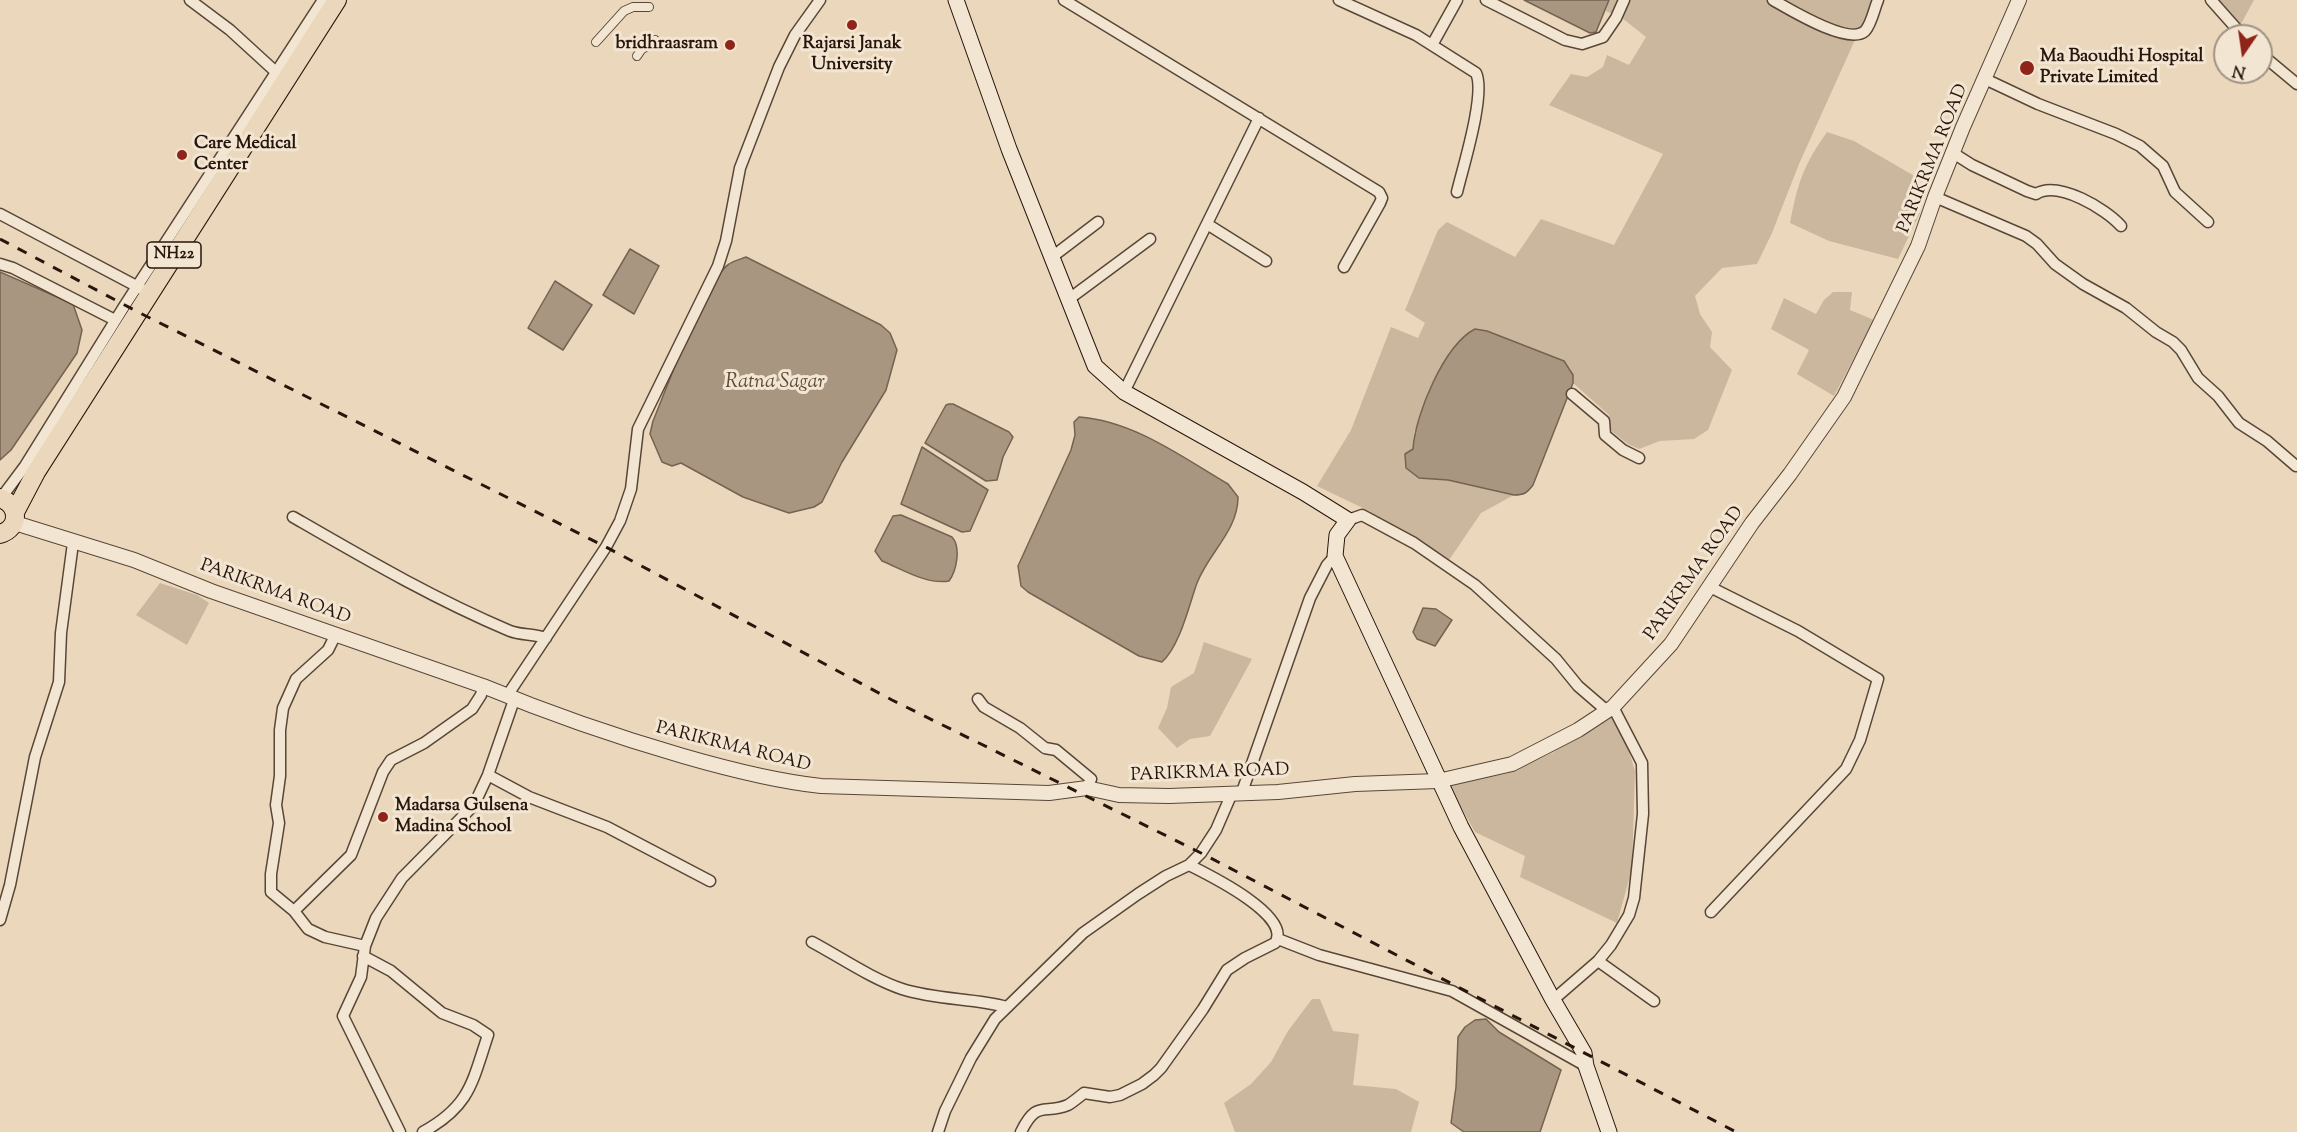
<!DOCTYPE html>
<style>
body{margin:0}
#map{position:relative;width:2297px;height:1132px;overflow:hidden;background:#ebd8bc;font-family:"Sorts Mill Goudy",serif}
canvas{display:block}
.north{position:absolute;left:2213px;top:24px;width:60px;height:60px;box-sizing:border-box;background:#f2e6d3;border:2px solid #a19283;border-radius:50%;rotate:193deg;font-size:16px;font-weight:700;line-height:24px;text-align:center;color:#28150c}
.north::after{content:'';display:block;margin:auto;width:21px;height:27px;background:#8f2418;clip-path:polygon(50% 0,100% 100%,50% 72%,0 100%)}
</style>
<div id="map">
<canvas width="2297" height="1132"></canvas>
<div class="north">N</div>
</div>
<script>
const ctx = document.querySelector('canvas').getContext('2d');
ctx.lineJoin = 'round';
function paint(path, color) {
  ctx.fillStyle = color;
  ctx.fill(path, 'evenodd');
}
function trace(path, color, width, dash) {
  ctx.strokeStyle = color;
  ctx.lineWidth = width;
  ctx.lineCap = dash ? 'butt' : 'round';
  ctx.setLineDash(dash || []);
  ctx.stroke(path);
}
function label(font, color, halo, rows, align = 'center') {
  ctx.font = font + ' "Sorts Mill Goudy",serif';
  ctx.lineWidth = 6;
  ctx.setLineDash([]);
  ctx.textBaseline = 'middle';
  ctx.strokeStyle = halo;
  ctx.fillStyle = color;
  for (const [text, x, y, turn = 0] of rows) {
    ctx.save();
    ctx.translate(x, y);
    ctx.rotate((+turn || 0) * Math.PI / 180);
    ctx.textAlign = isNaN(turn) ? turn : align;
    if (halo) ctx.strokeText(text, 0, 0);
    ctx.fillText(text, 0, 0);
    ctx.restore();
  }
}
paint(new Path2D(`
 M1609,0H1873L1799,164L1772,233L1757,264L1722,268L1695,296L1700,314L1712,332L1710,347L1732,370L1708,430L1694,439L1660,441L1639,449L1628,444L1610,430L1609,415L1573,383L1570,368L1511,340L1475,329L1414,432L1413,449L1419,478L1448,480L1514,495L1481,513L1445,566L1369,511L1317,486L1351,430L1391,327L1418,338L1425,323L1405,310L1438,230L1447,222L1515,257L1541,219L1614,245L1663,154L1549,105L1571,74L1587,77L1603,67L1607,55L1629,65L1646,37L1622,18L1606,11Z
 M2217,0H2254L2241,24Z
 M1827,132L1854,141L1918,178L1907,203L1920,213L1898,259L1829,241L1790,223C1798,182 1803,166 1827,132Z
 M1833,292H1852L1850,310L1874,320L1834,396L1797,374L1809,350L1771,329L1784,298L1816,314L1824,300Z
 M160,583L197,595L209,603L187,645L136,615Z
 M1204,642L1252,659L1210,736L1190,739L1177,748L1158,728L1167,708L1171,687L1194,673Z
 M1611,715L1623,732L1635,771L1632,869L1617,923L1520,877L1525,856L1475,832L1447,783L1505,774L1552,753Z
 M1312,999H1320L1333,1031L1359,1034L1353,1085L1396,1089L1419,1102L1411,1132H1235L1224,1103L1251,1084L1271,1062L1288,1031Z`), '#cab79e');
const water = new Path2D(`
 M1524,0H1609L1596,32L1590,33Z
 M630,249L659,266L634,314L603,295Z
 M746,257L881,325L890,333L897,350L886,390L842,462L822,502L814,507L789,513L743,497L681,463L672,466L662,462L650,434L653,421C665,392 707,278 729,264C733,261 741,259 746,257Z
 M0,272L73,304L82,330L77,353L11,450L0,460Z
 M555,281L592,305L563,350L528,328Z
 M1475,329L1487,331L1564,361L1573,375V383L1533,485C1527,493 1524,495 1514,495L1448,480L1419,478L1406,468L1405,454L1413,449C1415,415 1444,345 1475,329Z
 M949,404H953L1009,432L1013,437L1003,457L997,480L986,481L925,443L946,405Z
 M1079,417C1134,421 1182,457 1228,484L1238,497C1238,531 1209,552 1197,583C1189,605 1180,646 1162,662L1139,656L1028,592L1021,586L1018,566L1071,450L1075,435L1074,422Z
 M922,447L988,490L970,531L962,532L901,504Z
 M901,515L952,537C961,547 957,570 949,581C927,585 902,569 882,561L875,551L893,516Z
 M1423,608L1436,609L1452,620L1435,646L1417,639L1413,632Z
 M1486,1019L1499,1032L1561,1070L1540,1132H1464L1451,1123L1456,1087L1458,1037L1465,1027L1475,1020Z`);
paint(water, '#a99680');
trace(water, '#756252', 1.5);
const pedestrian = new Path2D(`
 M596,42L624,11L633,7H649
 M637,56L641,50L655,40`);
const minor = new Path2D(`
 M190,0L230,30L277,73
 M1064,0L1379,192L1382,198L1380,203L1344,267
 M1339,0L1416,35L1476,73C1486,94 1463,167 1457,192
 M1486,0L1565,40L1582,44L1603,37L1616,18L1624,0
 M1773,0C1789,9 1849,46 1865,31C1872,23 1874,9 1878,0
 M2211,0L2243,36
 M1432,45L1457,0
 M2261,54L2297,84
 M1985,79L2038,104L2116,134L2140,146L2163,166L2175,192L2208,222
 M1953,153L1972,165L2027,191L2036,194C2058,180 2106,209 2121,226
 M1935,197L2026,236L2037,244L2055,264L2083,284L2126,308L2156,332L2173,342L2181,350L2198,378L2218,396L2239,423L2267,441L2296,466
 M0,214L142,289
 M1207,224L1266,261
 M1052,257L1098,222
 M0,264L13,268L115,320
 M1069,299L1150,239
 M1124,392L1259,118
 M1572,394L1604,421L1605,435L1623,450L1639,458
 M1,498L25,466L125,305L323,0
 M293,517C364,558 434,599 510,631C520,635 534,634 546,638
 M1348,520L1362,515L1414,543L1475,585L1556,659L1578,686L1607,711
 M1710,587L1798,631L1878,679L1860,740L1846,769L1711,912
 M336,634L328,650L296,679L283,708L280,730V776L276,805L279,823L271,874V892L294,911L308,929L325,937L365,946
 M507,696L606,547L620,521L631,489L638,429L718,266L726,241L740,168L779,67L795,35L820,0
 M978,699L984,707L1020,728L1045,748L1056,750L1091,779L1087,788
 M488,775L529,797L607,827L710,881
 M1242,792L1310,598L1327,565L1335,556
 M294,911L351,855L383,772L391,760L424,743L472,709L481,695L483,686
 M0,920L10,885L35,757L59,682L61,633L73,543
 M1278,939L1319,955L1452,991L1586,1066
 M812,942C840,957 872,979 902,989C936,1000 973,998 1007,1007
 M363,956L391,971L442,1013L473,1025L488,1035C472,1083 470,1106 423,1132
 M1598,961L1654,1001
 M1553,1000L1598,961L1611,945L1629,915L1634,898L1643,814L1642,763L1613,707
 M400,1132L343,1016L361,977L365,946L376,918L402,878L474,805L488,775L514,700
 M938,1132L945,1111L971,1058L995,1019L1083,933L1138,894L1166,876L1189,865L1201,853L1216,830L1232,793
 M1021,1132C1037,1099 1044,1115 1068,1105C1073,1102 1079,1097 1084,1093L1110,1097L1120,1095L1142,1084L1154,1075L1161,1068L1203,1009L1227,970L1245,958L1275,943C1293,916 1209,875 1189,865`);
const tertiary = new Path2D(`
 M15,523L134,560L211,591L483,686C548,713 614,736 683,756C728,769 774,781 821,786L1049,793L1087,788L1119,795L1169,796L1278,792L1355,784L1438,781L1512,764L1578,730L1613,707L1671,644L1752,523L1790,474L1844,397L1918,246L1935,197L1963,127L2019,0`);
const secondary = new Path2D(`
 M956,0L1009,149L1095,366L1124,392L1303,492L1348,520L1337,535L1335,556L1461,827L1553,1000L1584,1053L1586,1066L1609,1132`);
const trunk = new Path2D(`
 M0,498C20,505 20,528 0,534
 M15,512L36,472L337,0`);
trace(pedestrian, '#594638', 10);
trace(minor, '#594638', 13);
trace(tertiary, '#594638', 16);
trace(secondary, '#28150c', 17);
trace(trunk, '#28150c', 20);
trace(pedestrian, '#f2e6d3', 8);
trace(minor, '#f2e6d3', 10);
trace(tertiary, '#f2e6d3', 14);
trace(secondary, '#f2e6d3', 15);
trace(trunk, '#ebd8bc', 18);
trace(new Path2D(`
 M0,239L138,312L606,547L892,700L1201,853L1736,1132`), '#28150c', 3, [10, 10]);
for (const [x, y, r, color] of [
 [852,25,6,"#8f2418"],
 [730,45,6,"#8f2418"],
 [2027,68,8,"#8f2418"],
 [182,155,6,"#8f2418"],
 [383,817,6,"#8f2418"]
]) {
  const dot = new Path2D();
  dot.arc(x, y, r, 0, 2 * Math.PI);
  ctx.fillStyle = color;
  ctx.fill(dot);
  trace(dot, '#f2e6d3', 2);
}
for (const [x, y, w] of [
 [174,255,54]
]) {
  const box = new Path2D();
  box.roundRect(x - w / 2, y - 13, w, 26, 4.5);
  ctx.fillStyle = '#f2e6d3';
  ctx.fill(box);
  trace(box, '#28150c', 1.5);
}
label('bold 16px', '#28150c', null, [
 ["NH22",174,255]
]);
label('bold 18px', '#28150c', '#f2e6d3', [
 ["bridhraasram",718,45,"right"],
 ["Rajarsi Janak",852,45,"center"],
 ["University",852,66,"center"],
 ["Ma Baoudhi Hospital",2040,58],
 ["Private Limited",2040,79],
 ["Care Medical",194,145],
 ["Center",194,166],
 ["Madarsa Gulsena",395,807],
 ["Madina School",395,828]
], 'left');
label('18px', '#28150c', '#f2e6d3', [
 ["PARIKRMA ROAD",1934,159,-68],
 ["PARIKRMA ROAD",1695,574,-55],
 ["PARIKRMA ROAD",275,593,20],
 ["PARIKRMA ROAD",733,748,14],
 ["PARIKRMA ROAD",1210,774,-2]
]);
label('italic 20px', '#5c493a', '#f2e6d3', [
 ["Ratna Sagar",775,384]
]);
</script>
